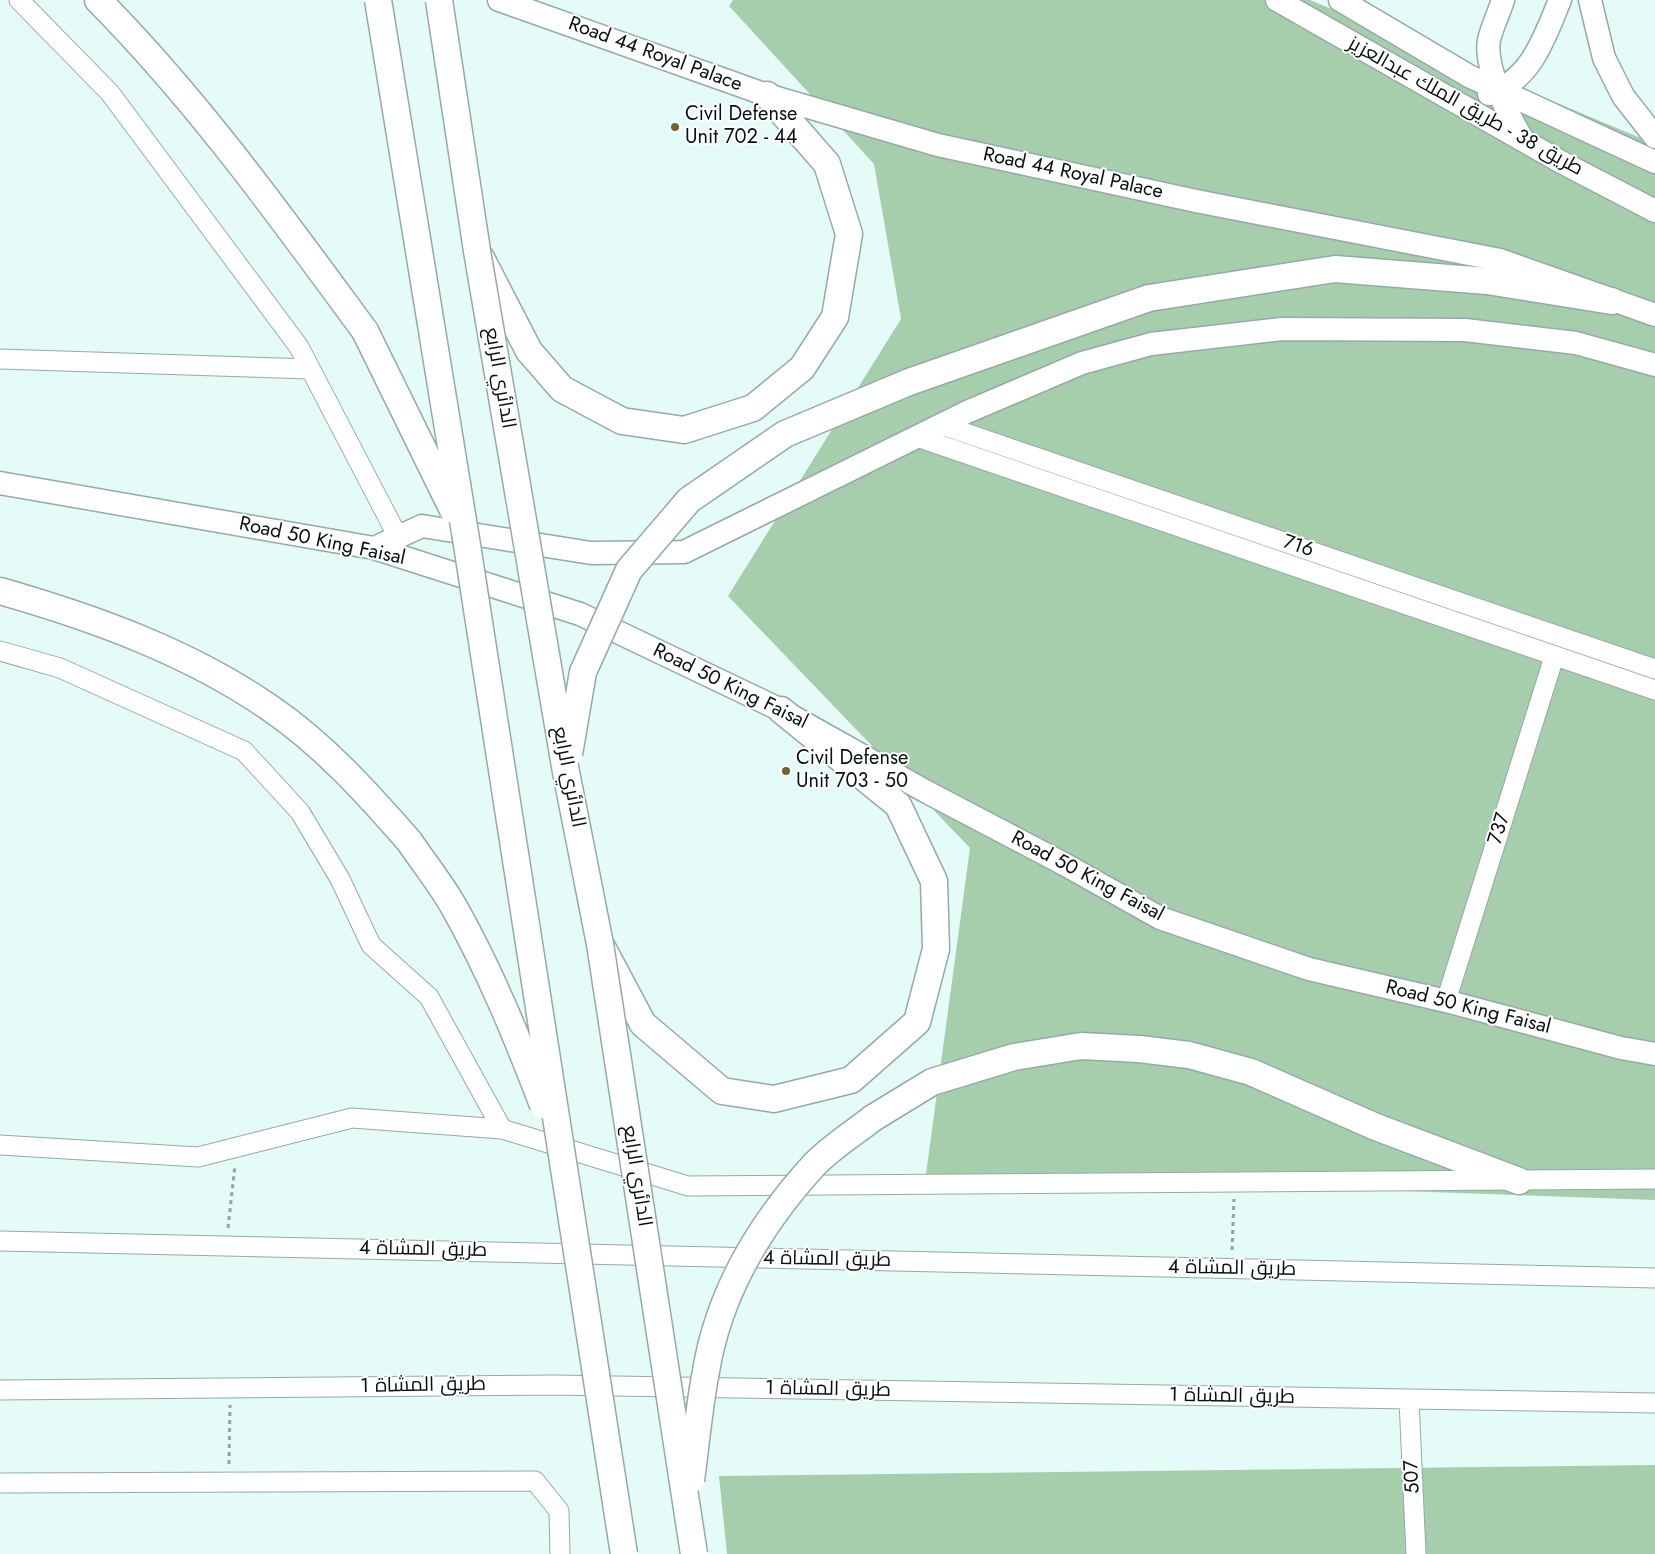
<!DOCTYPE html>
<meta charset="utf-8">
<style>
body{margin:0}
canvas{display:block;background:#e4fbf7}
</style>
<canvas width="1655" height="1554"></canvas>
<script>
const ctx = document.querySelector('canvas').getContext('2d');
ctx.lineJoin = 'round';
function paint(path, color) {
  ctx.fillStyle = color;
  ctx.fill(path, 'evenodd');
}
function trace(path, color, width, dash) {
  ctx.strokeStyle = color;
  ctx.lineWidth = width;
  ctx.lineCap = dash ? 'butt' : 'round';
  ctx.setLineDash(dash || []);
  ctx.stroke(path);
}
function label(font, color, halo, rows, align = 'center') {
  ctx.font = font + ' Jost,Cairo,sans-serif';
  ctx.lineWidth = 4;
  ctx.setLineDash([]);
  ctx.textBaseline = 'middle';
  ctx.strokeStyle = halo;
  ctx.fillStyle = color;
  for (const [text, x, y, turn = 0] of rows) {
    ctx.save();
    ctx.translate(x, y);
    ctx.rotate((+turn || 0) * Math.PI / 180);
    ctx.textAlign = isNaN(turn) ? turn : align;
    if (halo) ctx.strokeText(text, 0, 0);
    ctx.fillText(text, 0, 0);
    ctx.restore();
  }
}
paint(new Path2D(`
 M733,0H1310L1655,144V1200L926,1174L970,848L728,596L901,319L874,164L729,6Z
 M1655,1465V1554H727L719,1476Z`), '#a7ceac');
const minor = new Path2D(`
 M19,0L110,93L299,347L398,537
 M0,359L310,369
 M942,425L1655,669
 M917,437L1655,690
 M0,651L60,668L244,751L300,812L340,879L371,945L429,997L502,1129L352,1118L198,1157L0,1145
 M1446,1001L1554,657
 M502,1129L688,1186L1655,1179
 M0,1241L1655,1278
 M0,1390L554,1385L1655,1403
 M1409,1400L1416,1554
 M0,1483L535,1481L559,1511L560,1554`);
const major = new Path2D(`
 M499,0L767,95L938,145L1196,201L1500,260L1655,315
 M1277,0L1561,162L1655,211
 M1340,0L1469,76L1655,162
 M1503,0C1499,13 1492,27 1489,40C1484,67 1509,117 1523,140
 M1590,0L1604,58L1623,96L1655,137
 M1489,94C1532,79 1544,38 1560,0
 M0,483L374,548L580,614L781,710L925,791L1064,864L1160,918L1309,969L1446,1001L1621,1048L1655,1054
 M374,548L422,526L591,553L684,552L967,412L1082,363L1151,344L1282,329L1465,330L1576,343L1655,365`);
const highway = new Path2D(`
 M98,0C198,101 281,217 365,331
 M481,258L529,351L562,389L622,421L684,430L753,408L802,368L835,317L849,234L827,164L767,95
 M1149,298L1335,269L1487,281L1612,301
 M0,591C94,618 189,652 270,708C323,744 367,793 409,841
 M602,947L643,1024L722,1091L774,1099L851,1080L917,1022L936,949L934,881L898,805L781,710
 M873,1118L932,1082L1014,1057L1081,1046L1139,1049L1189,1055L1251,1072L1376,1127L1519,1181`);
trace(minor, '#94aaa6', 21);
trace(major, '#94aaa6', 25);
trace(highway, '#94aaa6', 29);
trace(new Path2D(`
 M228,1228L235,1165
 M1232,1250L1234,1199
 M229,1464L230,1405`), '#92a3a0', 3, [4, 4]);
trace(minor, '#fff', 19);
trace(major, '#fff', 22);
trace(highway, '#fff', 26);
const highwayBridge = new Path2D(`
 M378,0L467,545L624,1554
 M439,0L477,251L566,772L600,944L694,1554
 M365,331L453,510
 M569,754L583,672L629,570L689,500L785,434L909,382L1149,298
 M409,841C424,863 441,884 454,907C490,971 517,1037 543,1105
 M691,1480C696,1444 699,1407 706,1371C719,1293 761,1223 814,1165C831,1147 854,1133 873,1118`);
trace(highwayBridge, '#94aaa6', 29, []);
trace(highwayBridge, '#fff', 26);
for (const [x, y, r, color] of [
 [675,127,5,"#70622f"],
 [786,771,5,"#70622f"]
]) {
  const dot = new Path2D();
  dot.arc(x, y, r, 0, 2 * Math.PI);
  ctx.fillStyle = color;
  ctx.fill(dot);
  trace(dot, '#fff', 2);
}
label('20px', '#08100f', '#fff', [
 ["Road 44 Royal Palace",655,55,20],
 ["طريق 38 - طريق الملك عبدالعزيز",1465,107,29],
 ["Road 44 Royal Palace",1073,174,12],
 ["الدائري الرابع",499,378,80],
 ["Road 50 King Faisal",322,542,12],
 ["716",1298,547,19],
 ["Road 50 King Faisal",730,687,26],
 ["الدائري الرابع",568,777,79],
 ["737",1500,829,-73],
 ["Road 50 King Faisal",1087,877,28],
 ["Road 50 King Faisal",1468,1008,14],
 ["الدائري الرابع",636,1176,81],
 ["طريق المشاة 4",423,1250,1],
 ["طريق المشاة 4",827,1260,1],
 ["طريق المشاة 4",1232,1269,1],
 ["طريق المشاة 1",423,1386,-1],
 ["طريق المشاة 1",828,1390,1],
 ["طريق المشاة 1",1232,1397,1],
 ["507",1413,1477,-93]
]);
label('20px', '#08100f', '#fff', [
 ["Civil Defense",685,115],
 ["Unit 702 - 44",685,138],
 ["Civil Defense",796,759],
 ["Unit 703 - 50",796,782]
], 'left');
</script>
